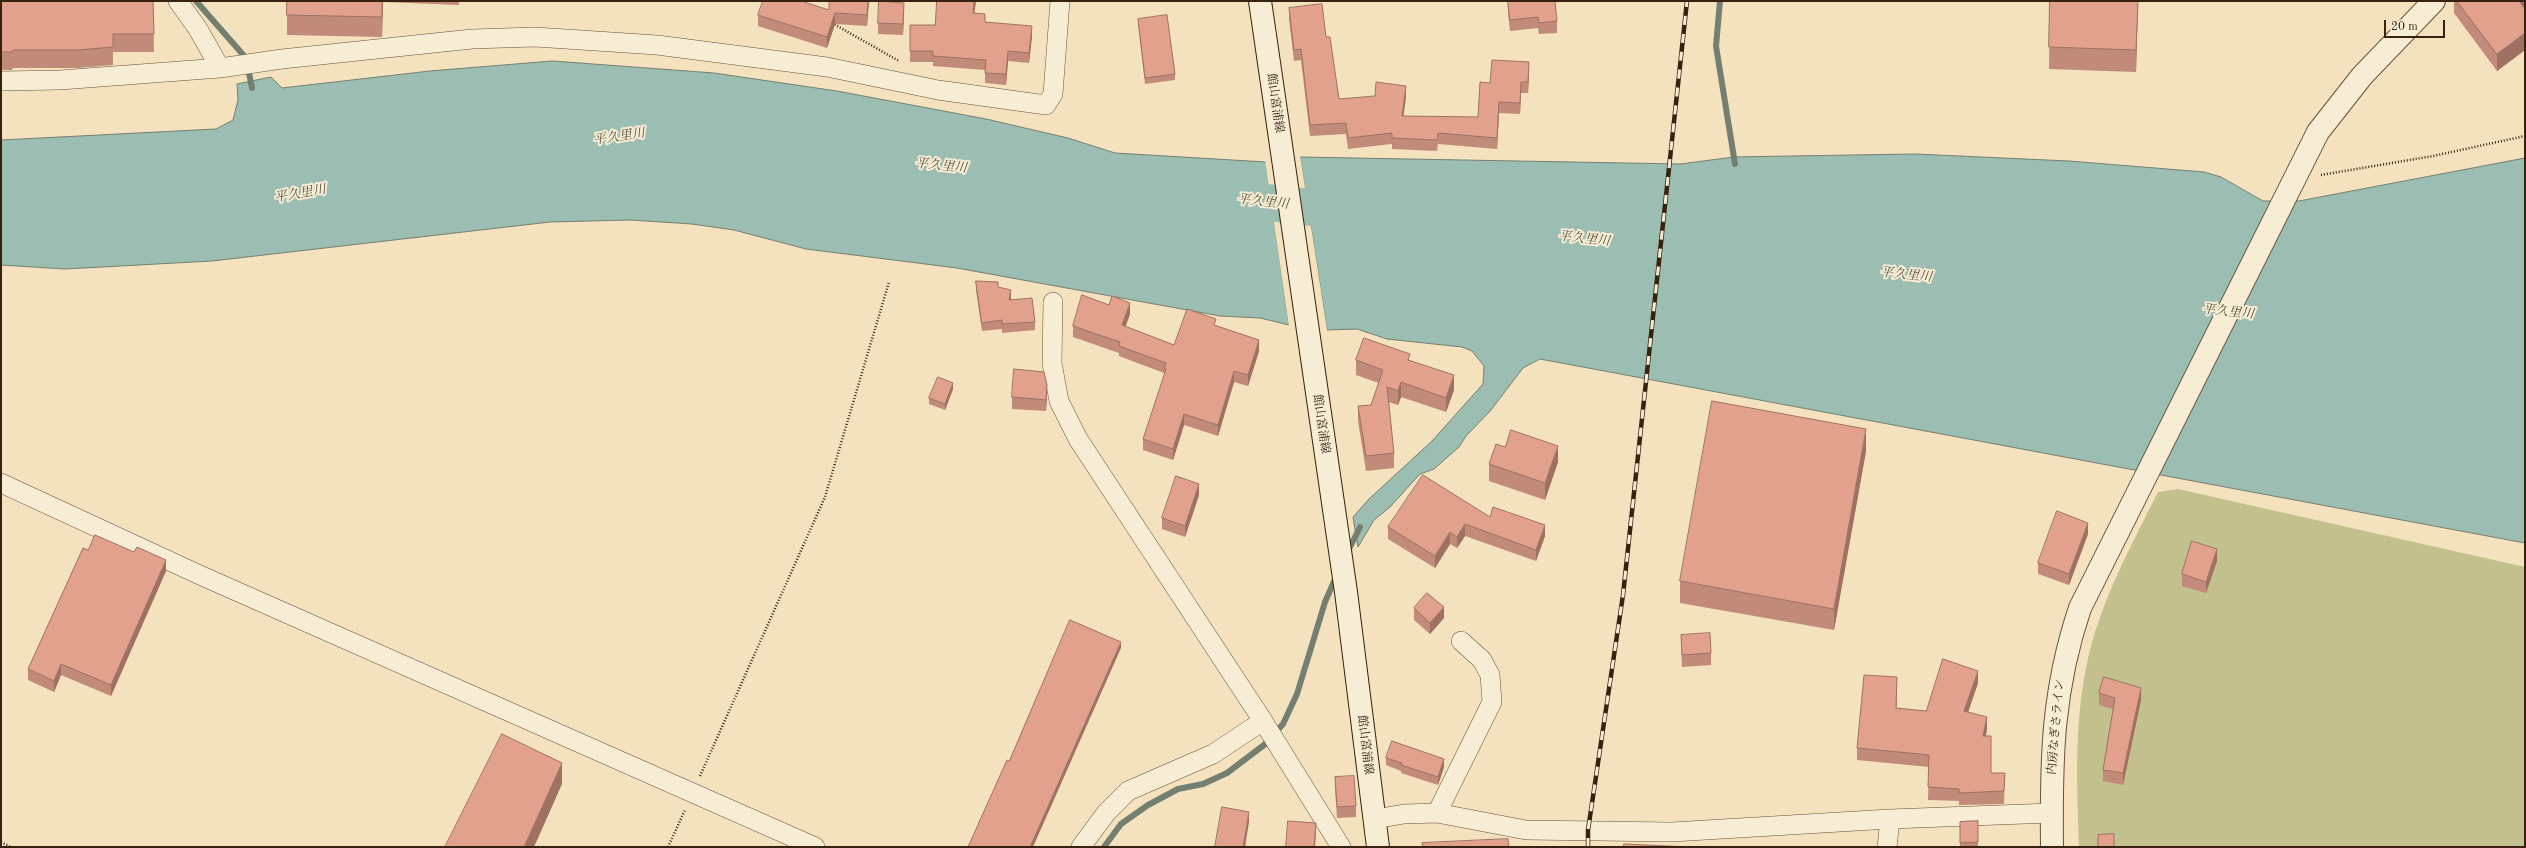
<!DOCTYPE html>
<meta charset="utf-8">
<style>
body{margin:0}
#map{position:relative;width:2526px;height:848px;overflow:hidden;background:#f3e2bd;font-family:"Old Standard TT",serif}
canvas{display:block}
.frame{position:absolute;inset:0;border:2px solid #38210e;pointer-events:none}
.scale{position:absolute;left:2384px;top:20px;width:61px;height:18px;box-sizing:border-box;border:2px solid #38210e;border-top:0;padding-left:5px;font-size:12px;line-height:14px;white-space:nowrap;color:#38210e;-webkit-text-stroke:3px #f7ecd4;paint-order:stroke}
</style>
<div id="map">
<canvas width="2526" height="848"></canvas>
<div class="frame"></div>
<div class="scale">20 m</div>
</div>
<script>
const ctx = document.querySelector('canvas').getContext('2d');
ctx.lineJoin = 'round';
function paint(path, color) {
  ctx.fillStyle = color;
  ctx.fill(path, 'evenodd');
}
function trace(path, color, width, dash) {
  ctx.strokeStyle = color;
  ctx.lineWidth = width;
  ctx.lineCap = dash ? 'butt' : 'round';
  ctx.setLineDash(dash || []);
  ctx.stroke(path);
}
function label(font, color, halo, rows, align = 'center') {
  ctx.font = font + ' "Old Standard TT","Noto Serif JP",serif';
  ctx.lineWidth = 4;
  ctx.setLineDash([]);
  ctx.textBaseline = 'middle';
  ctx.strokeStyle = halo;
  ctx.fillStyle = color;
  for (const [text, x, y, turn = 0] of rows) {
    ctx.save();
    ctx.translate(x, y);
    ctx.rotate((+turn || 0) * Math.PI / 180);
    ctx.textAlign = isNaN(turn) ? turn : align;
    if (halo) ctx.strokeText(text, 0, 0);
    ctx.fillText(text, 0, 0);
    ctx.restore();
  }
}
paint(new Path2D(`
 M2178,489L2525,567V847H2079C2077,787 2074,728 2086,668C2098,606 2130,548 2158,492Z`), '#c2c18d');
const water = new Path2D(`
 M553,61L714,73L837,91L986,119L1068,138L1115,153L1266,162L1289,325L1260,318L1220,316L957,268L806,249L734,230L692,224L630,220L550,222L212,261L65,269L1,265V140L216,129L233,120L238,100L237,84L271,77L282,88L430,71Z
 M1915,154L2069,161L2204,172L2221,177L2263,201H2299L2525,158V543L1540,359L1523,368L1491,410L1466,436L1459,447L1434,469L1420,474L1390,507L1374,520L1358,547L1353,517L1369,499L1432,441L1483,384L1484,366L1472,351L1462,347L1387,339L1357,329L1327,330L1300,157L1680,164L1734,157Z`);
paint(water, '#9bbdb2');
trace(water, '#737f70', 1);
paint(new Path2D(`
 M1300,155L1327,330V332L1325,330L1298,157Z
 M1265,160L1268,162L1291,325L1289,327Z`), '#f3e2bd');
trace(new Path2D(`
 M196,1L246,58L252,88
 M1720,1L1716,46L1735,164
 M1347,553L1360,527
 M1104,847L1121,824L1148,805L1178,789L1203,784L1227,773L1264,745L1283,724L1297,694L1325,602L1336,577`), '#737f70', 6);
trace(new Path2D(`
 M1221,197L1357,213`), '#9bbdb2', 37);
const minor = new Path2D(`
 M178,1L198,29L220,68
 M1,81L60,80L220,68L282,59L472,39L535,37L657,45L827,67L938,90L1046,105L1053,94L1060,1
 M1053,302L1052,363L1059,401L1078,439L1263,721L1341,847
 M1,483L202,576L815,847
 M1437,813L1492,702L1490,675L1482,660L1461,641
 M1375,819L1404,814L1437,813L1526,830L1672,832L1890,819L2052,813
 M1081,847L1106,813L1128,791L1213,754L1263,721
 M1887,847L1890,819`);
const tertiary = new Path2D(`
 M2052,847C2051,760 2052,691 2080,608L2318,132L2362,76L2434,1`);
const secondary = new Path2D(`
 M1260,1L1346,592L1378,847`);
trace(minor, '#67513a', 20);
trace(tertiary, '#67513a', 24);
trace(secondary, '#38210e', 24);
trace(new Path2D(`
 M832,23L899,61
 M2321,175L2433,156L2525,136
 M700,776L825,497L889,282
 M1,842L11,847
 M668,847L685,810`), '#38210e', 2.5, [1, 2]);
trace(minor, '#f7ecd4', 19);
trace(tertiary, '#f7ecd4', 22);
trace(secondary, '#f7ecd4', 22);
const rail = new Path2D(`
 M1588,847V830L1623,595L1687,1`);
trace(rail, '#38210e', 4.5);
trace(rail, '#f7ecd4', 3, [9]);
paint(new Path2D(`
 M1,1H153L154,52H113V65L78,68H13L12,70H1Z
 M287,1H459V5L383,2L382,37L287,35Z
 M829,1H869L867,26L835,24L827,48L758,26V15L829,10Z
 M933,1H976L974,13L985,22L1032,36L1029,63L1008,61L1006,85L985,83V70L933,66V62H910V25H935L937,2Z
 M1508,1L1557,21V33L1539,34L1538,28L1510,31L1508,13Z
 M2050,1H2138L2136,72L2049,69Z
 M2454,1H2525V6L2524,7L2525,9V50L2497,71L2454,13Z
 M1289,8L1326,37L1339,99L1406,97L1403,116L1478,117L1490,83L1529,73L1528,93H1521L1520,114L1499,113L1497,149L1438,144L1437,151L1392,149V144L1348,149L1346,134L1310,136L1301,60L1294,61L1289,19Z
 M904,14L903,35L878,34V23Z
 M1138,19L1175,74V80L1145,84L1138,24Z
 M976,281L998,287L1011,298V299L1035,322V330L1002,333V329L982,331L976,290Z
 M1130,314L1125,327L1174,345L1216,326L1259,351L1248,386L1234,382L1218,436L1184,425L1173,460L1143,450V439L1164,377V373L1119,356V353L1073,337V326Z
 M1356,360H1410L1454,390L1446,412L1401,397L1398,405L1389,402L1394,453V468L1366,471L1358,421V406L1371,405L1379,383L1356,375Z
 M953,389L945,410L929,404V398Z
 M1047,396L1046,411L1012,409V397Z
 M1505,447L1558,462L1545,500L1489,481V464Z
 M1866,451L1834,630L1680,603V581Z
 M1199,495L1185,537L1162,529V518Z
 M1490,517L1545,536L1536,561L1465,536L1457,548L1450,544L1435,568L1388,539V527Z
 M2088,534L2069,585L2038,574V563Z
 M88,550L166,571L111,696L61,675L54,692L28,680V669Z
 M2217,561L2206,593L2182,586V574Z
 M1414,608L1444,618L1430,634L1414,620Z
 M1681,635L1711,653V665L1682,667L1681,646Z
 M1978,683L1968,712L1987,729L1986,736L1991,773H2005L2004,804L1959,805V801L1928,800L1929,767L1857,760V748L1897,689L1896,708L1926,711Z
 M2099,693L2141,700L2123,785L2103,781V770L2113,709L2099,705Z
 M1386,758L1444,767L1438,785L1401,773V771L1386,765Z
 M1335,777L1356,806V817L1337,818L1335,789Z
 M1978,821V847H1960V822Z`), '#c28a79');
paint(new Path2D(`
 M382,1H383L382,37Z
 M868,1H869L867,26V15Z
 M974,1H976L973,23V13Z
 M2138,1L2136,72V50Z
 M2516,1H2525V6L2516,13Z
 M904,3V14L903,35V24Z
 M835,13V24L827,48V37Z
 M1032,26V36L1029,63V53Z
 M2525,33V50L2497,71V54Z
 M1008,51V61L1006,85V74Z
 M1529,62V73L1528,93V82Z
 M1521,82V93L1520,114V103Z
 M1406,86V97L1402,127V116Z
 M1499,102V113L1497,149V138Z
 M1011,290V298L1009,308V300Z
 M1130,303V314L1122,336V325Z
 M1259,340V351L1248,386V375Z
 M1234,371V382L1218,436V425Z
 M1454,375V390L1446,412V398Z
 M1401,382V397L1398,405V391Z
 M953,383V389L945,410V404Z
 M1047,385V396L1046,411V400Z
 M1184,414V425L1173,460V449Z
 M1866,429V451L1834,630V609Z
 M1558,446V462L1545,500V483Z
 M1199,484V495L1185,537V526Z
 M2088,523V534L2069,585V574Z
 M1465,524V536L1457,548V537Z
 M1545,525V536L1536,561V550Z
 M1450,532V544L1435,568V556Z
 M2217,549V561L2206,593V582Z
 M166,560V571L111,696V685Z
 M1444,607V618L1430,634V623Z
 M1121,642V648L1033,847H1030Z
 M61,664V675L54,692V681Z
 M1978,671V683L1964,724V711Z
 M1897,677V689L1896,721V708Z
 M2141,688V700L2123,785V773Z
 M1987,717V729L1983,748V736Z
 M1444,759V767L1438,785V777Z
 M562,763V784L534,847H524Z
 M1249,812V822L1245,847H1243Z
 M1316,823V833L1315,847H1314Z`), '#9e7163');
const building = new Path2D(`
 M1,1H153L154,34H113V47L78,50H13L12,52H1Z
 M287,1H382V17L287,15Z
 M763,1H801L829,10V1H868L867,15L835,13L827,37L758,15Z
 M879,1L904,3L903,24L878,23Z
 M937,1H974L973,13L985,14V22L1032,26L1029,53L1008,51L1006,74L985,73L986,60L933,56V51H910V25H935Z
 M1508,1H1555L1557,21L1539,23L1538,17L1510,20Z
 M2050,1H2138L2136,50L2049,47Z
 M2457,1H2519L2525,9V33L2497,54Z
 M1322,4L1326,37H1330L1339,99L1375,96L1376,82L1406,86L1402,116L1478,117L1480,82L1490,83L1492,60L1529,62L1528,82H1521L1520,103L1499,102L1497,138L1438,133L1437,140L1392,138V133L1348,138L1346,123L1310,125L1301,49L1294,50L1289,8Z
 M1167,15L1175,74L1145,78L1138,19Z
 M976,281L998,282V287L1011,290L1009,300L1032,298L1035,322L1002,324V320L982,323Z
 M1082,295L1109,305L1112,296L1130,303L1122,325L1174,345L1187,309L1216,319L1214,325L1259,340L1248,375L1234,371L1218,425L1184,414L1173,449L1143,439L1166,369H1164L1166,363L1119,346L1120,342L1073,326Z
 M1364,338L1410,354L1408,360L1454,375L1446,398L1401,382L1398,391L1387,387L1394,453L1366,456L1358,406L1371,405L1383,370L1356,360Z
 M1014,369L1044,372L1047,385L1046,400L1012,397Z
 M938,377L953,383L945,404L929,398Z
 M1712,401L1866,429L1834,609L1680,581Z
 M1511,430L1558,446L1545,483L1489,464L1496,444L1505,447Z
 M1423,475L1490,517L1493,507L1545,525L1536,550L1465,524L1457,537L1450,532L1435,556L1388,527Z
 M1176,476L1199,484L1185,526L1162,518Z
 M2057,511L2088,523L2069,574L2038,563Z
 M95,535L134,552L137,547L166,560L111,685L61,664L54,681L28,669L83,548L88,550Z
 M2192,541L2217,549L2206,582L2182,574Z
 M1427,593L1444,607L1430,623L1414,608Z
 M1070,620L1121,642L1030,847H968L1007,760L1009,761Z
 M1710,633L1711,653L1682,655L1681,635Z
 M1943,659L1978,671L1964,711L1987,717L1983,736H1991V773H2005L2004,791L1959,793V789L1928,787L1929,755L1857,748L1864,675L1897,677L1896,708L1926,711Z
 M2104,677L2141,688L2123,773L2103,770L2115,698L2099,693Z
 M502,734L562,763L524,847H445Z
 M1392,741L1444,759L1438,777L1401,765L1402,763L1386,758Z
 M1354,776L1356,806L1337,807L1335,777Z
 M1222,807L1249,812L1243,847H1215Z
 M1288,821L1316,823L1314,847H1286Z
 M1978,821V842L1960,843V822Z
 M2114,834V847H2098V835Z
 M1508,839L1509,847H1423L1422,843Z
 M1624,844L1691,847H1624Z`);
paint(building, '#e2a18d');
trace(building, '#9e7163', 1);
label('12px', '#38210e', '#f7ecd4', [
 ["館山富浦線",1275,103,82],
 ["館山富浦線",1321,424,82],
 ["内房なぎさライン",2056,727,-85],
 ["館山富浦線",1365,745,83]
]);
label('italic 13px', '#56503f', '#f7ecd4', [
 ["平久里川",619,137,-8],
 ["平久里川",941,166,6],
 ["平久里川",300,194,-10],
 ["平久里川",1263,202,6],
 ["平久里川",1584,239,6],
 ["平久里川",1906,275,6],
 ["平久里川",2228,312,6]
]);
</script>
